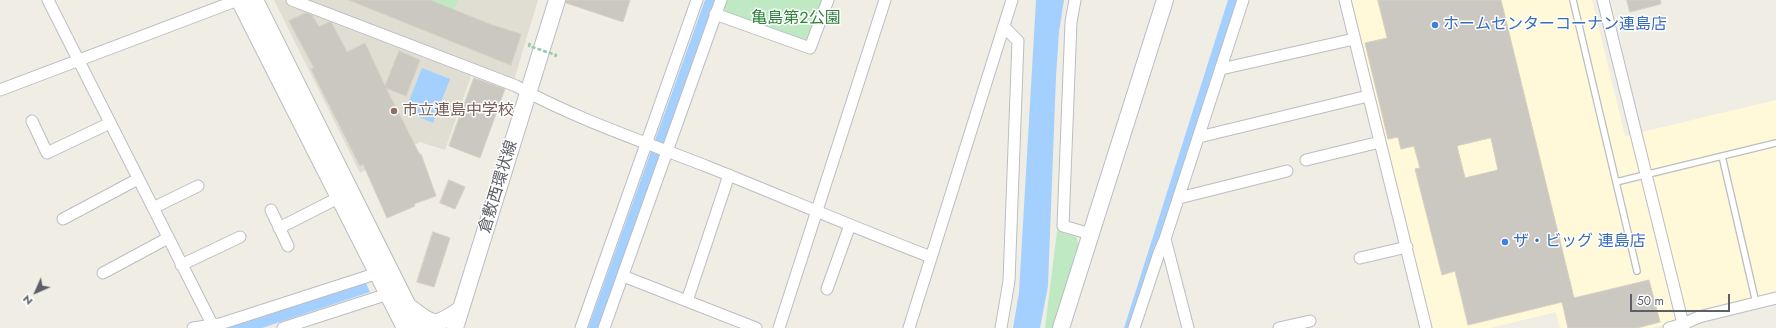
<!DOCTYPE html>
<meta charset="utf-8">
<style>
body{margin:0}
#map{position:relative;width:1776px;height:328px;overflow:hidden;background:#f0eee4;font-family:Jost,sans-serif}
canvas{display:block}
.north{position:absolute;left:16px;top:272px;width:40px;height:40px;-webkit-text-stroke:3px #fff;paint-order:stroke;rotate:225deg;font-size:11px;font-weight:700;line-height:16px;text-align:center;color:#5c5f66}
.north::after{content:'';display:block;margin:auto;width:14px;height:18px;background:#5c5f66;clip-path:polygon(50% 0,100% 100%,50% 72%,0 100%)}
.scale{position:absolute;left:1630px;top:294px;width:100px;height:18px;box-sizing:border-box;border:2px solid #5c5f66;border-top:0;padding-left:5px;font-size:12px;line-height:14px;white-space:nowrap;color:#5c5f66;-webkit-text-stroke:3px #fff;paint-order:stroke}
</style>
<div id="map">
<canvas width="1776" height="328"></canvas>
<div class="north">N</div>
<div class="scale">50 m</div>
</div>
<script>
const ctx = document.querySelector('canvas').getContext('2d');
ctx.lineJoin = 'round';
function paint(path, color) {
  ctx.fillStyle = color;
  ctx.fill(path, 'evenodd');
}
function trace(path, color, width, dash) {
  ctx.strokeStyle = color;
  ctx.lineWidth = width;
  ctx.lineCap = dash ? 'butt' : 'round';
  ctx.setLineDash(dash || []);
  ctx.stroke(path);
}
function label(font, color, halo, rows, align = 'center') {
  ctx.font = font + ' Jost,"Noto Sans JP",sans-serif';
  ctx.lineWidth = 3;
  ctx.setLineDash([]);
  ctx.textBaseline = 'middle';
  ctx.strokeStyle = halo;
  ctx.fillStyle = color;
  for (const [text, x, y, turn = 0] of rows) {
    ctx.save();
    ctx.translate(x, y);
    ctx.rotate((+turn || 0) * Math.PI / 180);
    ctx.textAlign = isNaN(turn) ? turn : align;
    if (halo) ctx.strokeText(text, 0, 0);
    ctx.fillText(text, 0, 0);
    ctx.restore();
  }
}
paint(new Path2D(`
 M1352,0H1592L1625,136L1776,100V291L1685,313L1671,323L1652,328H1560L1556,312L1490,328H1432Z`), '#fff9d9');
paint(new Path2D(`
 M274,0H538L514,80L475,65L445,150L420,142L360,173Z`), '#e0ddd3');
paint(new Path2D(`
 M428,0H458L454,10Z
 M725,0H824L809,41L804,43L726,12L723,7Z
 M1057,231L1076,237L1079,245L1053,328H1045Z`), '#bee9c2');
paint(new Path2D(`
 M705,0H716L600,328H588Z
 M1036,0H1064L1059,32L1056,77L1048,286L1040,328H1013L1019,292Z
 M1228,0H1237L1131,328H1124Z
 M422,68L450,79L433,123L405,111Z
 M366,283L370,292L262,328H226Z`), '#a4d0ff');
const building = new Path2D(`
 M349,0H430L492,25L521,34L511,65Z
 M566,0H630L623,22L566,3Z
 M1378,0H1501L1574,298L1649,280L1660,322L1637,328H1568L1562,302L1468,325L1455,271L1442,275L1415,169L1420,168L1414,146L1401,149L1398,137L1388,139L1365,43L1387,38ZM1491,138L1498,170L1465,178L1457,146Z
 M1627,0H1660L1661,4L1630,12Z
 M306,13L312,15L319,27L329,22H331L347,52L365,43L385,86L399,51L420,60L406,96L386,88L420,155L421,154L436,196L414,204L415,206L387,218L363,164L360,166L311,69L314,68L289,21Z
 M474,78L505,89L480,158L449,146Z
 M449,180L465,187L455,209L440,203Z
 M433,232L450,238L434,287L417,282Z`);
paint(building, '#cbc8c1');
trace(building, '#d5d0c1', 1);
const lane = new Path2D(`
 M1573,0L1637,271
 M1722,156L1756,303
 M1616,182L1776,143`);
const street = new Path2D(`
 M48,0L214,328
 M292,0L516,86C576,119 642,141 706,166C781,196 855,228 931,257
 M1075,0L1071,22L1063,226L1091,234
 M1345,0L1426,328
 M1603,0L1684,328
 M715,14L810,48L828,0
 M1221,69L1354,39
 M0,90L238,0
 M32,121L47,153L110,123
 M1199,137L1368,96
 M1306,160L1380,142
 M1179,198L1287,171
 M153,208L198,186
 M271,210L288,246
 M63,219L138,179
 M279,228L340,197
 M1360,258L1407,247
 M181,265L240,237
 M103,273L168,238
 M623,276L756,328
 M827,289L850,225
 M687,301L729,175
 M193,328L220,324L378,273
 M283,328L388,294
 M581,328L697,0
 M604,328L721,0
 M779,328L885,0
 M909,328L1012,0
 M1001,328L1009,281L1018,41L1004,27
 M1134,328L1159,253L1165,239
 M1188,328L1165,239L1243,0
 M1279,328L1310,321
 M1669,328L1683,324L1699,317L1776,298`);
const secondary = new Path2D(`
 M239,0L405,328
 M255,0L419,328
 M411,308C435,327 436,326 461,309
 M455,328L557,0
 M1061,328L1165,0`);
trace(lane, '#bbbdc4', 8);
trace(street, '#bbbdc4', 13);
trace(secondary, '#b9bcc3', 18);
trace(lane, '#fff', 5.5);
trace(street, '#fff', 11);
trace(secondary, '#fff', 16);
trace(new Path2D(`
 M530,43L529,46L556,55L555,57`), '#96caaa', 2.5, [4, 2]);
for (const [x, y, r, color] of [
 [1435,25,4,"#3f7fe0"],
 [394,111,4,"#8d6e63"],
 [1505,242,4,"#3f7fe0"]
]) {
  const dot = new Path2D();
  dot.arc(x, y, r, 0, 2 * Math.PI);
  ctx.fillStyle = color;
  ctx.fill(dot);
  trace(dot, '#fff', 1.5);
}
label('16px', '#2d8339', '#fff', [
 ["亀島第２公園",796,19]
]);
label('16px', '#366cbe', '#fff', [
 ["ホームセンターコーナン連島店",1443,25],
 ["ザ・ビッグ 連島店",1513,242]
], 'left');
label('16px', '#785e54', '#fff', [
 ["市立連島中学校",402,111]
], 'left');
label('16px', '#5c5f66', '#fff', [
 ["倉敷西環状線",499,187,-73]
]);
</script>
